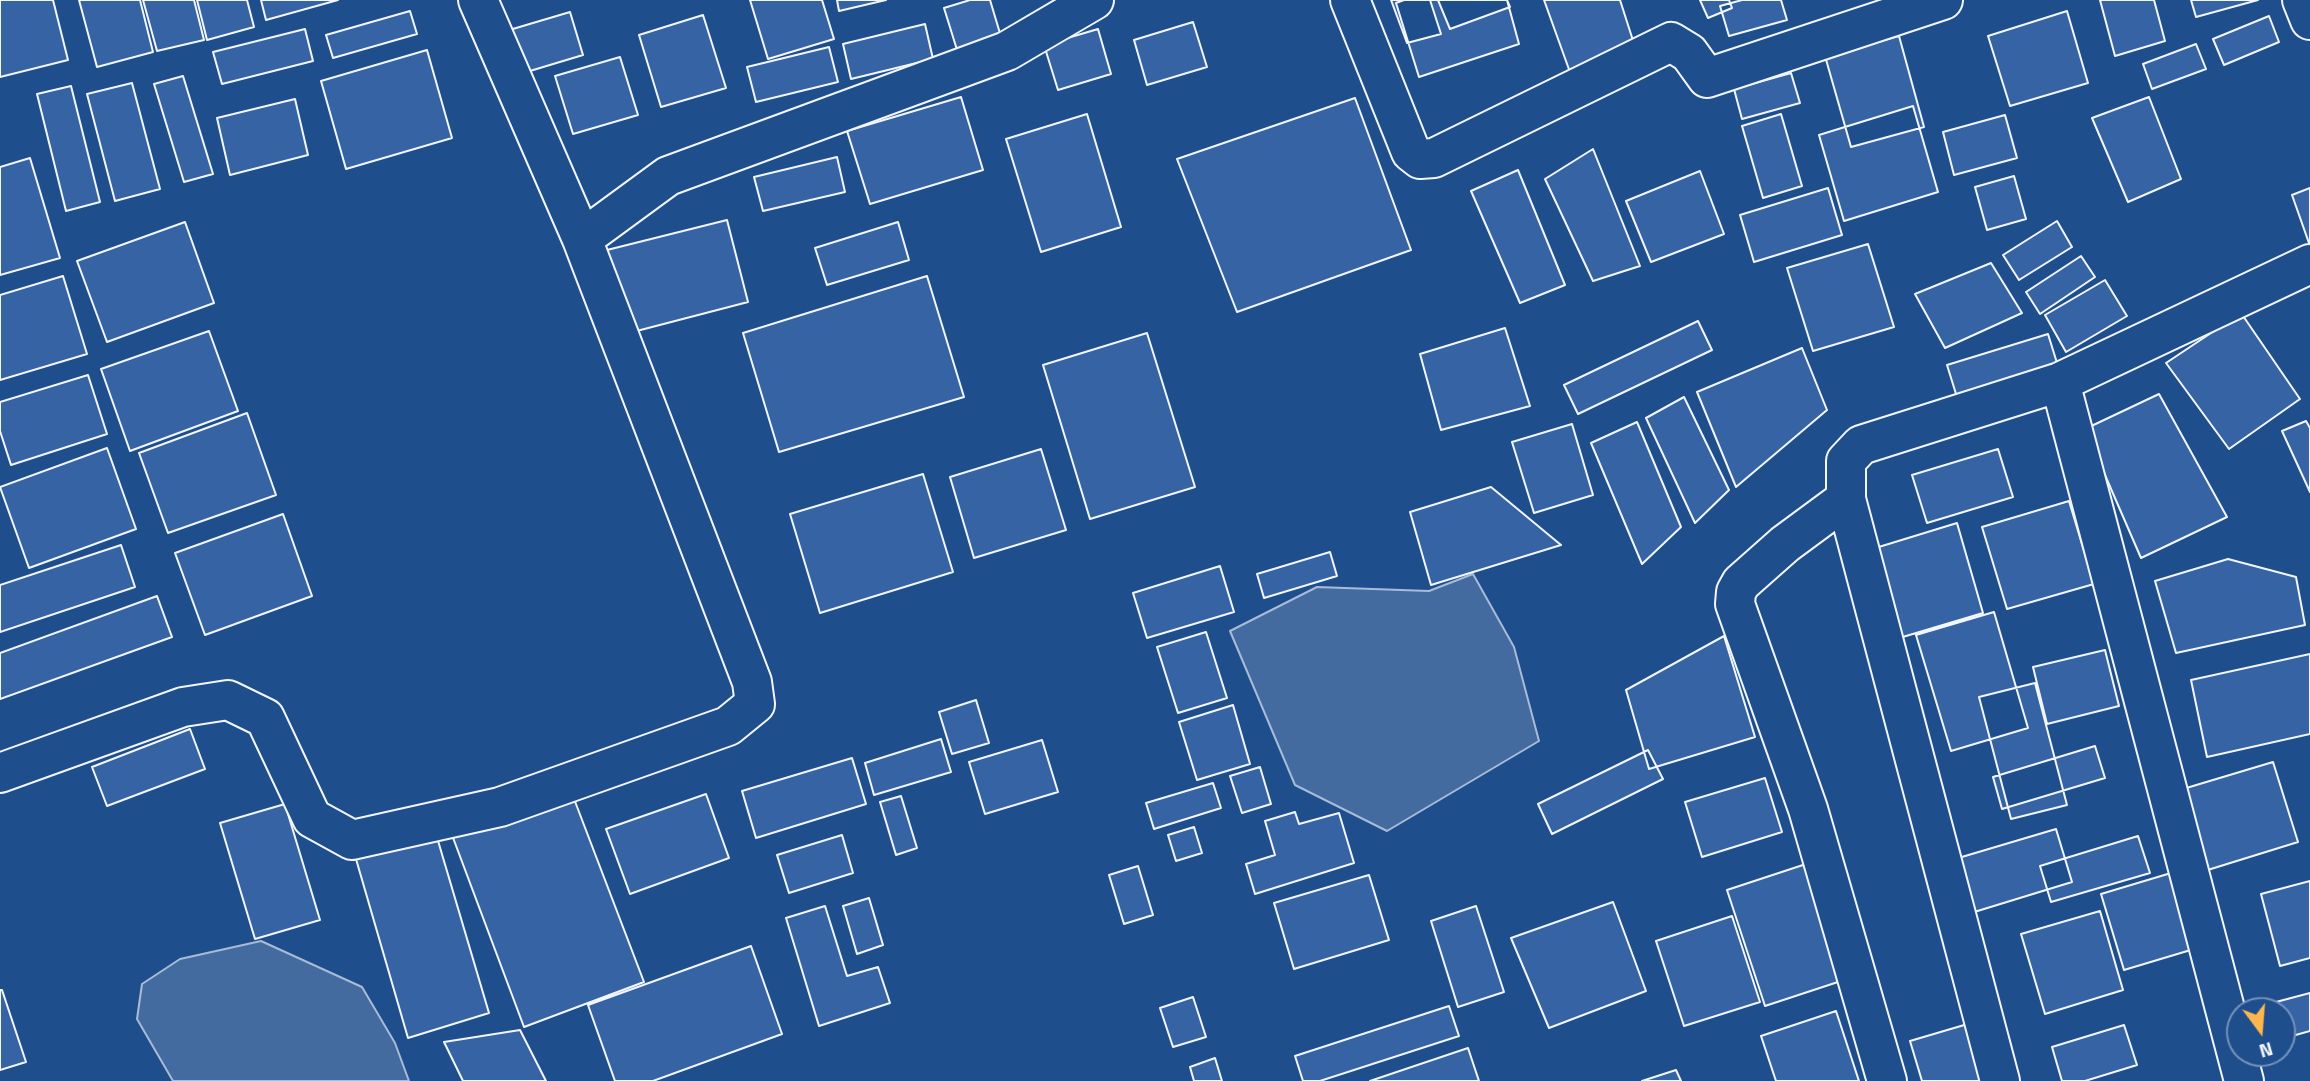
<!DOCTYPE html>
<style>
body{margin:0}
#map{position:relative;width:2310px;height:1081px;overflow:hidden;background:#1f4e8c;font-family:"Titillium Web",sans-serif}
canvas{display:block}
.north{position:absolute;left:2226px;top:997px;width:70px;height:70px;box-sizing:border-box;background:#1f4e8c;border:2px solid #7391ba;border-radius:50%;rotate:164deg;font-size:19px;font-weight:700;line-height:28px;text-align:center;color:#f2f6ff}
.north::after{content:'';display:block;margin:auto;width:24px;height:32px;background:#ffb74d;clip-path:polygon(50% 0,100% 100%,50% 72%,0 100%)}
</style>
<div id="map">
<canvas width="2310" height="1081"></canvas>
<div class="north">N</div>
</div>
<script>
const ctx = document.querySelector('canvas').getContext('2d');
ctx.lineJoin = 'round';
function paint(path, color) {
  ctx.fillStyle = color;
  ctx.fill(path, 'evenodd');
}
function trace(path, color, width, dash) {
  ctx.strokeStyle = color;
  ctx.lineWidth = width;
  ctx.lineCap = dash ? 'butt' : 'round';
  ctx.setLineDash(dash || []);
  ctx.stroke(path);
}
const water = new Path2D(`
 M1473,574L1514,647L1539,741L1387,831L1295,785L1230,631L1317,587L1429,591Z
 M261,941L362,987L395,1043L409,1081H173L137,1019L142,984L180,959Z`);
paint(water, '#446ba0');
trace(water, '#a8bbd7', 2);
const building = new Path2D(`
 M0,0H53L68,60L0,77Z
 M79,0H140L153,52L97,67Z
 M143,0H194L204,40L157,51Z
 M197,0H247L254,27L207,40Z
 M261,0H338L266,20Z
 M750,0H822L834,39L768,59Z
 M837,0H886L839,11Z
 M970,0H990L1002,40L958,53L944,8Z
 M1391,0H1430L1441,34L1407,43Z
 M1404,0H1507L1519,44L1419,77L1396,3Z
 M1438,0H1507L1510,7L1450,29Z
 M1544,0H1620L1637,53L1571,75Z
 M1700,0H1729L1732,8L1708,18Z
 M1742,0H1781L1787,20L1729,36L1720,6Z
 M2100,0H2154L2165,41L2115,56Z
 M2191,0H2258L2196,17Z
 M410,11L417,34L333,58L326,35Z
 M2067,11L2088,83L2010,106L1988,36Z
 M570,12L583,55L520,74L506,31Z
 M703,15L726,88L661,107L639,35Z
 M2269,16L2279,42L2224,65L2213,39Z
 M1193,22L1207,67L1147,85L1134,40Z
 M925,24L933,59L851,79L843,44Z
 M305,29L313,61L222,84L213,52Z
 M1098,29L1111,74L1058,90L1044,45Z
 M1899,36L1924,127L1851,147L1825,56Z
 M2196,44L2206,69L2152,89L2143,64Z
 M829,47L838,82L756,102L747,67Z
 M427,50L452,138L346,169L321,81Z
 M620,57L638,115L573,134L555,76Z
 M1791,73L1800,103L1742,119L1734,89Z
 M183,76L213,174L184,182L154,84Z
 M132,83L160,189L115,201L87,94Z
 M71,86L100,202L66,211L37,94Z
 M961,97L983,170L870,204L847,131Z
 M2149,97L2181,179L2128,202L2092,118Z
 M1355,98L1411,250L1237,312L1177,159Z
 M295,99L308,155L230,175L217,118Z
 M1913,106L1938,192L1844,221L1819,135Z
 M1087,114L1121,227L1041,252L1006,139Z
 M1781,114L1802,186L1763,198L1742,126Z
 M2005,115L2017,158L1954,175L1943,132Z
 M1593,149L1640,266L1593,281L1545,179Z
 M837,157L845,192L763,211L754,177Z
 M30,158L60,258L0,275V167Z
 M1518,170L1565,285L1520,303L1471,191Z
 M1700,171L1724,234L1651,262L1626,201Z
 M2014,176L2026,219L1987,230L1975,187Z
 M1828,188L1842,235L1754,262L1740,215Z
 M2310,188V246L2292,195Z
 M727,220L748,302L629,333L607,250Z
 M2057,221L2072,247L2019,280L2003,255Z
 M185,222L214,303L107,342L77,261Z
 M898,222L909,260L827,285L815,248Z
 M1868,244L1894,327L1813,351L1787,268Z
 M2081,256L2095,277L2040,314L2026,292Z
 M1991,263L2022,313L1945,348L1915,294Z
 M63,276L87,354L0,380V295Z
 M927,276L964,397L779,452L743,333Z
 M2105,280L2127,316L2066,352L2045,315Z
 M2241,313L2300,399L2229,449L2166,363Z
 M1698,321L1712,350L1578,414L1564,385Z
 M1505,328L1530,406L1441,430L1420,354Z
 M209,331L238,411L130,451L101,369Z
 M1147,333L1195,487L1090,519L1043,365Z
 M2048,334L2062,379L1961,410L1947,365Z
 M1802,348L1827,410L1736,487L1697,392Z
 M88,375L107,434L11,465L0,431V402Z
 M2159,394L2227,517L2141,558L2085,429Z
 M1684,397L1729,490L1695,523L1646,418Z
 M247,413L276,495L168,533L139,453Z
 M2306,421L2310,428V492L2282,431Z
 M1637,422L1681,527L1642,564L1591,443Z
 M1572,424L1593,495L1534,513L1512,442Z
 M107,448L136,529L29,568L0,487Z
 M1041,449L1066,530L974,558L950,477Z
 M1998,449L2013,497L1927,523L1912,475Z
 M923,474L953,572L820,613L790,514Z
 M1491,487L1561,545L1431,585L1410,512Z
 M2069,501L2094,584L2007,609L1982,527Z
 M283,514L312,596L205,635L175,553Z
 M1957,523L1983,613L1896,639L1869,550Z
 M121,545L135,587L0,632V585Z
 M1330,552L1337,576L1264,598L1257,574Z
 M2228,559L2296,577L2305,625L2176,653L2155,581Z
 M1220,566L1234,612L1147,638L1133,593Z
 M157,596L172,637L0,699V653Z
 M1994,612L2028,728L1951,751L1916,635Z
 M1206,632L1227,698L1178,713L1157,647Z
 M1724,636L1755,737L1649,769L1626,690Z
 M2105,650L2119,706L2047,724L2033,667Z
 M2310,654V734L2207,757L2191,680Z
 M2035,683L2067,805L2011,819L1979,697Z
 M976,700L989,743L952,754L939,712Z
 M1233,705L1250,764L1197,780L1179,722Z
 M190,729L205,769L107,806L92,767Z
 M941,739L951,772L874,795L865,763Z
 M1042,740L1058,792L985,814L969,762Z
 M2095,746L2105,778L2002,809L1993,777Z
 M1648,750L1663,779L1552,834L1538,804Z
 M852,758L866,804L756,838L742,791Z
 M2273,762L2298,842L2198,873L2173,792Z
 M1260,767L1271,804L1242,813L1230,776Z
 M1765,778L1782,832L1702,857L1685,802Z
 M1213,783L1221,808L1154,829L1146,803Z
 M571,791L644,982L524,1027L452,835Z
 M706,794L729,858L630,894L606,829Z
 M901,796L917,848L896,855L880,802Z
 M285,804L320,920L255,939L220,823Z
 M1295,812L1299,824L1339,813L1354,863L1255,894L1246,864L1275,855L1265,821Z
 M1194,827L1202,853L1176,861L1168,835Z
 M2056,829L2072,882L1971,913L1955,859Z
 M436,834L489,1013L408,1038L356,859Z
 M842,835L853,873L789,893L777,855Z
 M2138,836L2150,873L2051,902L2040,866Z
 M1806,864L1844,980L1765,1006L1727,890Z
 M1138,866L1153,915L1124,924L1109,875Z
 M2171,873L2194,949L2124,970L2101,894Z
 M1369,875L1389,940L1294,969L1274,903Z
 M2310,881V958L2280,966L2261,894Z
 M869,898L883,945L857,954L843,906Z
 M1613,902L1646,991L1549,1028L1511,938Z
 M825,906L847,976L878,967L890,1003L819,1026L786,918Z
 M1476,906L1504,992L1458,1007L1431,921Z
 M2100,911L2123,990L2045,1014L2021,934Z
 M1732,916L1760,1002L1684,1026L1656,941Z
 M751,946L782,1034L653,1081H615L588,1005Z
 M0,990H2L26,1062L0,1070Z
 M2310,993V1031L2285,1038L2282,1011H2278L2276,1002Z
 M1193,997L1206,1037L1173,1047L1160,1008Z
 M1449,1006L1459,1036L1320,1081H1303L1295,1056Z
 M1836,1011L1859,1081H1776L1761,1036Z
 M1971,1023L1989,1081H1922L1910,1041Z
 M2124,1025L2137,1065L2085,1081H2062L2052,1047Z
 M520,1030L546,1081H463L444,1042Z
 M1468,1048L1479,1081H1370Z
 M1215,1058L1222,1081H1194L1190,1067Z
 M1676,1070L1681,1081H1642Z`);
paint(building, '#3563a3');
trace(building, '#f2f6ff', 2);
const minor = new Path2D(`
 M1350,0L1411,152L1420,159L1434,158L1671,42L1689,53L1707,78L1943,0
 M582,239L668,176L1007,51L1094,0
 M2060,382L2244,1081
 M1846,499L1785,544L1741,583L1736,592L1735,604L1808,809L1887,1081
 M0,773L183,707L228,700L265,718L312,818L352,840L500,807L728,726L755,704L752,682L582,239L478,0
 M2000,1081L1846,499V461L1861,445L2060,382L2310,264`);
const tertiary = new Path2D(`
 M2302,0L2310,20`);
trace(minor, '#f2f6ff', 42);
trace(tertiary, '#f2f6ff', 42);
trace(minor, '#1f4e8c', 38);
trace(tertiary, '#1f4e8c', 38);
</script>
